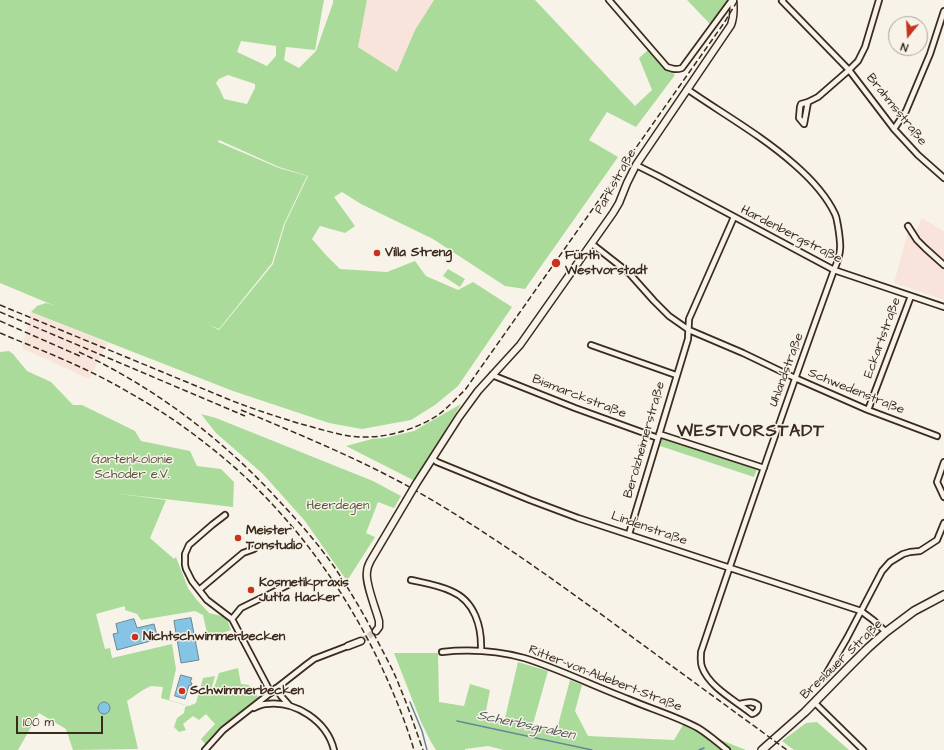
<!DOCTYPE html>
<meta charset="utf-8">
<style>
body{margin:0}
#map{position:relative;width:944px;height:750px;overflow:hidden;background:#f7f3e8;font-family:"Architects Daughter",sans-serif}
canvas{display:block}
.north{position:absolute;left:888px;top:16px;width:40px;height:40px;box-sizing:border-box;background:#f7f3e8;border:1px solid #aca397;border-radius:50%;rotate:198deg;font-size:11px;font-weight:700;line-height:16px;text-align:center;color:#3b2a1e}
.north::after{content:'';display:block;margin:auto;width:14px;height:18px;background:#c8321e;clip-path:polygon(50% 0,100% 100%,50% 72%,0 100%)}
.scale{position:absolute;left:16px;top:716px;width:87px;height:18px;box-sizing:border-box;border:2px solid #3b2a1e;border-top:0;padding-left:5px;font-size:12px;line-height:14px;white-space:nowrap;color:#3b2a1e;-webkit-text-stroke:3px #f7f3e8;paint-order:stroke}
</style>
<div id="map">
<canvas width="944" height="750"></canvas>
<div class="north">N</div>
<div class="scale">100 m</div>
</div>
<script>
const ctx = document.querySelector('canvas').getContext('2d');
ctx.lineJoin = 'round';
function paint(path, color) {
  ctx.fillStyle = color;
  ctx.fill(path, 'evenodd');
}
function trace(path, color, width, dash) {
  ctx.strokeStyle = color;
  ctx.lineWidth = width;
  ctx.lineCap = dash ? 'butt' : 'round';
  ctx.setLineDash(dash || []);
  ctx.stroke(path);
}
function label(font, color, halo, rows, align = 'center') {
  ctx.font = font + ' "Architects Daughter",sans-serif';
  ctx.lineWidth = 3;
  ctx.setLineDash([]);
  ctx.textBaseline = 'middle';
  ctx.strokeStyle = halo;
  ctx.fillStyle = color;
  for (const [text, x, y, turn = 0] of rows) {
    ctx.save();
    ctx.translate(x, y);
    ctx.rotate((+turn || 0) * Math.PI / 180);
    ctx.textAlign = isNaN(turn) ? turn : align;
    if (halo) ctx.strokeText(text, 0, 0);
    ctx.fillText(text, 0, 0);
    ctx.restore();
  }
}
paint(new Path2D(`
 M367,0H434L415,30L397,72L358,47Z
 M922,218L944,231V300L894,283L908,232L914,236Z
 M31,312L108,343L89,379L22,348Z`), '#f9e4db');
paint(new Path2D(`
 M0,0H324L315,50L286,47L284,60L299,68L316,51L333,3V0H367L358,47L397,72L415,30L434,0H535L635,106L652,90L639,58L648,50L675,75L636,127L607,112L589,140L618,157L525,289L505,286L433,239L361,204L342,192L334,197L355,226L345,233L320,226L312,239L325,254L340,269L387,272L415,261L426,276L458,290L473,282L512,307L458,386L435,405L411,420L362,429L329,423L233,391L31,312L37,306L46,303L55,306L0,283ZM241,41L276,46V56L267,66L237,52ZM228,75L255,84V88L247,104L224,99L220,90L216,83L219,79ZM219,140L279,167L308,176L285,224L273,264L219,330L209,325L219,329L272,263L284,224L307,176L279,168L218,142Z
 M687,0H729L710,24Z
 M448,269L465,279L460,287L443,276Z
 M9,351L13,354L27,371L51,382L73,405H82L135,431L141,441L190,451L197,466L221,469L234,482L233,507L113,493L166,500L150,538L174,559L176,557L188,588L196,599L209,613L226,617L231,630L208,638L203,615L195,611L141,620L137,614L125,610V606L96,614L105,649L110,648L112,658L172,644L176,669L169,700L189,706L196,703L203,678L215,676L209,697L212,694L219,673L238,668L241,684L249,685L259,698L232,718L206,745L201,739L215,724L206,714L199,720L193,716L183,724L186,730L179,732L174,727L177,718L184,713L185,707L188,706L161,698L163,687L151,686L143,690L127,701L138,749L73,750L66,729L39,713L18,750H0V352Z
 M461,404L415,481L346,446L372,439L385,438L414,431Z
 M201,414L216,418L373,481L401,496L394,508L378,502L366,533L375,537L347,581L305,521L263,474L216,433Z
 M662,437L757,469L754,477L660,446Z
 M394,653H438L439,702L464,706L470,684L490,690L485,716L505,718L518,662L548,671L533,724L557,729L570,680L582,685L575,711L588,736L674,740L683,725L746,750H504L488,746L465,749V750H436L431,742L421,722Z
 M817,722L849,750H794L782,741L806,723Z`), '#abdb9b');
const water = new Path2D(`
 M191,618L199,660L181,663L174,621Z
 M134,619L137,628L154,624L158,639L117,650L113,634L118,633L116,624Z
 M181,675L192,678L190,682L192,683L191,686L189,685L185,699L175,696Z
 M98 708a6 6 0 1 1 12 0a6 6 0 1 1-12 0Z`);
paint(water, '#86c4e6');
trace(water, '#688696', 1);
trace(new Path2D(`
 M410,702L422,731L427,750
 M457,721L592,750
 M699,750L704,748`), '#688696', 1.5);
trace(new Path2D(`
 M361,641L376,631`), '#d1cbc0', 6, [6, 3]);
const minor = new Path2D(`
 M609,0L667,67C673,69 676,70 682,68L732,0
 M783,0L782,1L849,70L894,129L918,155L944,178
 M687,89C723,114 761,135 795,165C811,179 826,195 835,214C837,218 837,222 838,226C841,245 842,252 834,270C788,397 744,524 701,652C701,657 700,662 702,667C709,687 736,701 752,714C756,713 759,710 758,705C752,700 746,703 739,704
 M808,102L804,124L799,118L800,107L801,104L808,102L818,97L849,70L858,61L865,47L879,0
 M894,129L906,111L930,54L944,11
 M636,165L658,176L834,270L944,307
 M908,226L917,240L925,248L944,265
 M592,244L629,273L654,301L669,316L689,330L743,353L795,378L868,410L937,436
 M591,345L676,375
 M492,375L575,408L658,438
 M868,410L911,296
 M659,434L764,468
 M433,459L437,462L530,500L578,518L861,611L873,620L886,632
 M944,462L937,482L944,497
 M225,515L212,525L189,545L185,554V565L186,569L192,581L207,600L232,619L271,693
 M629,534L688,339L689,319L734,217
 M411,580C424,583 438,585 451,591C475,601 482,627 481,651
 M199,590L243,553L254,549
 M232,619L241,608L288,585
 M442,652C469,649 498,651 524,658C560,669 593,686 628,699C651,709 676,716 698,728C708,734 718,743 727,750
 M825,676L847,638L882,571L890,562L903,554L910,552L920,551L937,540L944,523
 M276,688L281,696L289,705
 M815,703L863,750
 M254,708C258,706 262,704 266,704C295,700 327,721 334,750
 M205,750L223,730L306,665L314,659L348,646`);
const tertiary = new Path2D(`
 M416,484L459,417L478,391L520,345L613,213L619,203L627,183L636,165L731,25C734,17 734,9 733,0
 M376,631L379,627V621C376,609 365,583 367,572C367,567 369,564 371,560L406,501
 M348,646L361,641`);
const secondary = new Path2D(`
 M762,750L805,712L847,669L868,648L886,632L914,611L944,595`);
trace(minor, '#3b2a1e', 8);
trace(tertiary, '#3b2a1e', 9);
trace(secondary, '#3b2a1e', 10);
trace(minor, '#f7f3e8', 4.5);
trace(tertiary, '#f7f3e8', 6);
trace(secondary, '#f7f3e8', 7);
trace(new Path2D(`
 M0,305L223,397C249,408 275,416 301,424C321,429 346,438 366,437C391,437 418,428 438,415C448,408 456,398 465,390L724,23L738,0
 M0,312L245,416
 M0,321L82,357
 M0,333C43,351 88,368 128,392C155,407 181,424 205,443C282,502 342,582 383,670C395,696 406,723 414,750
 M79,352C156,388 224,440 281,503C300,523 319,545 335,568C350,591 364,614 376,638C384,654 393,669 399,685C408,706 415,728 423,750
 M241,410C296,433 352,456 404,484C476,524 543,572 609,620C669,664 728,707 787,750`), '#3b2a1e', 1.5, [6, 3]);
const tertiaryBridge = new Path2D(`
 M406,501L416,484`);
trace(tertiaryBridge, '#3b2a1e', 9, []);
trace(tertiaryBridge, '#f7f3e8', 6);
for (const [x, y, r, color] of [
 [377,253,4,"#c8321e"],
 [556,263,5,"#c8321e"],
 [238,538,4,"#c8321e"],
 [251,590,4,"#c8321e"],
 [135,637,4,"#c8321e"],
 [182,691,4,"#c8321e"]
]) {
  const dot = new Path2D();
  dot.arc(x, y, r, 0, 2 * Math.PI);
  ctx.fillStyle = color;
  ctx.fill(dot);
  trace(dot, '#f7f3e8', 1.5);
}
label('13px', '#3b2a1e', '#f7f3e8', [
 ["Brahmsstraße",896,110,51],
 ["Parkstraße",616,182,-61],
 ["Hardenbergstraße",791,235,27],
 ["Eckartstraße",883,338,-70],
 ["Uhlandstraße",787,370,-70],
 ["Schwedenstraße",856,392,22],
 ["Bismarckstraße",579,397,21],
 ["Berolzheimerstraße",645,440,-74],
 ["Lindenstraße",649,529,19],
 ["Breslauer Straße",842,660,-44],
 ["Ritter-von-Aldebert-Straße",605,679,21]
]);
label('bold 13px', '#3b2a1e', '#f7f3e8', [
 ["Villa Streng",385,253],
 ["Fürth",565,256],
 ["Westvorstadt",565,271],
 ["Meister",246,531],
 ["Tonstudio",246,546],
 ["Kosmetikpraxis",259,583],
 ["Jutta Hacker",259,598],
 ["Nichtschwimmerbecken",143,637],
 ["Schwimmerbecken",190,691]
], 'left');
label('13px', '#57563d', '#f7f3e8', [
 ["Gartenkolonie",132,460],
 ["Schoder e.V.",132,475],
 ["Heerdegen",338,506]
]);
label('italic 14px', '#52585a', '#f7f3e8', [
 ["Scherbsgraben",526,726,12]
]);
ctx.letterSpacing = '1px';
label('bold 17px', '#3b2a1e', '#f7f3e8', [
 ["WESTVORSTADT",751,432]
]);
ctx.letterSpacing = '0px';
</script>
